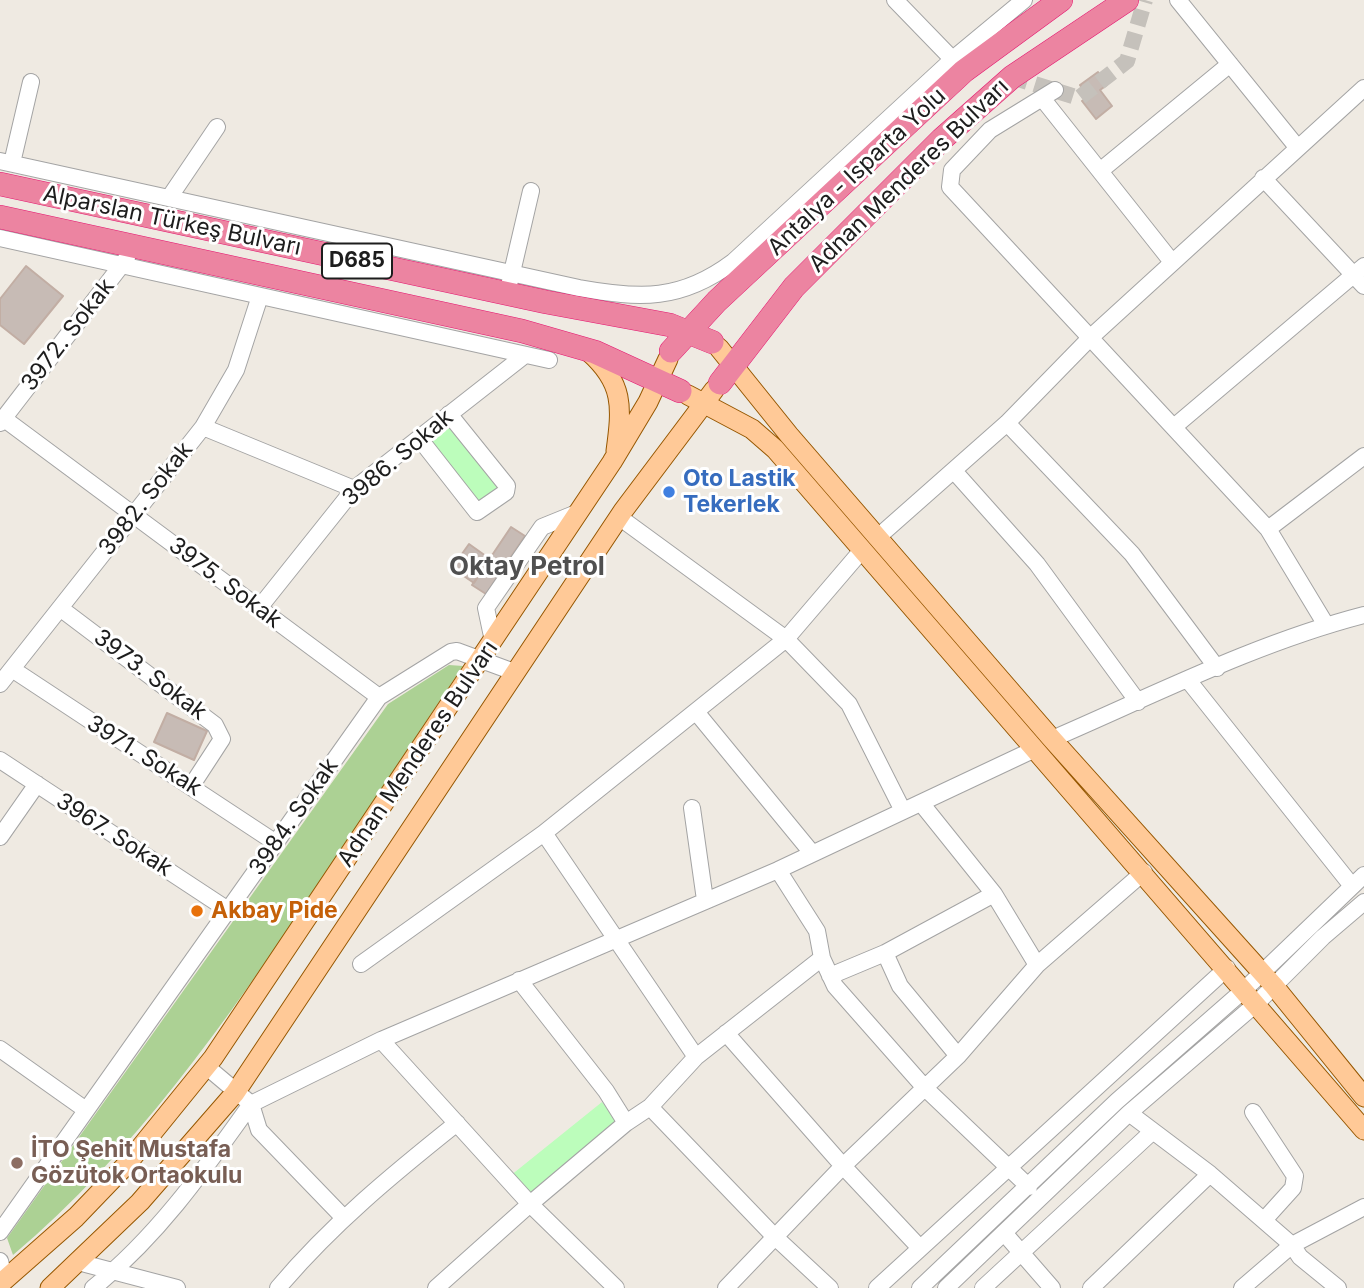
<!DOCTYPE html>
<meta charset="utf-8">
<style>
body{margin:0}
canvas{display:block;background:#efeae2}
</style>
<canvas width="1364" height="1288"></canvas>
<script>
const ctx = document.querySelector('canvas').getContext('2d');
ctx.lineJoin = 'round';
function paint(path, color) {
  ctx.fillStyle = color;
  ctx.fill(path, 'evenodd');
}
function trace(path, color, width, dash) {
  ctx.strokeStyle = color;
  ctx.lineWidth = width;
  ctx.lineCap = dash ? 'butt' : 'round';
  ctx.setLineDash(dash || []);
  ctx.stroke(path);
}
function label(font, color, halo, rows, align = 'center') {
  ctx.font = font + ' Inter,sans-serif';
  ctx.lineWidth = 6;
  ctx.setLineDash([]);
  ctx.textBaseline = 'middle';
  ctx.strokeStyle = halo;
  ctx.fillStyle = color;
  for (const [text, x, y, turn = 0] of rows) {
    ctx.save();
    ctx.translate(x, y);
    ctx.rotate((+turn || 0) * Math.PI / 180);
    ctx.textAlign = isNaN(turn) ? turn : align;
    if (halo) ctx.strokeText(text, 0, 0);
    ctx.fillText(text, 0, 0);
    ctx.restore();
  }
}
paint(new Path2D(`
 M449,665L463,666C413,741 363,816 313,892C225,1023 135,1152 13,1255L7,1238L388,704Z`), '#acd194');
paint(new Path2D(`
 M450,422L503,489L479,507L426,440Z
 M602,1102L618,1122L526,1196L510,1176Z`), '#bcfdbb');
const building = new Path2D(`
 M1098,72L1107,85L1100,90L1112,106L1096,119L1082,101L1089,96L1080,85Z
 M26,266L63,296L24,344L0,325V299Z
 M511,527L525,536L486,594L472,585Z
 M469,544L490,559L474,583L452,568Z
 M167,713L207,731L194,760L154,742Z`);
paint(building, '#c7bbb5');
trace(building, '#c2aea4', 2);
trace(new Path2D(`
 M1012,77L1079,98L1127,61L1145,0`), '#c5c1bb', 16, [16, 8]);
const minor = new Path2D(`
 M895,0L960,67
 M1178,0L1297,147
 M1055,90L990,130L952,170L950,187L1268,529L1326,625
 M1042,98L1172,262
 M0,161L579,288C640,299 681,301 733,262L953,59L1024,0
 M12,163L31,82
 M1100,171L1230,64
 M1263,178L1364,286
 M169,198L217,127
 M0,238L549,360
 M510,281L531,191
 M3,418L379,697
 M0,423L127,258
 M1007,423L1132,554L1217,668
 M1175,426L1364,266
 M203,427L354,489
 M419,438L477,512L506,492L507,486L449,414
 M954,471L1037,564L1138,702
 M619,517L786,639L849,704L903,811
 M1268,529L1364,456
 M878,537L1007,423L1091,337L1364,88
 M60,608L215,725L222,739L192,785
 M259,608L354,489L525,355
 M493,641L486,608L542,527L579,512
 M12,669L276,843
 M1188,680L1352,886
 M0,684L203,427L236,370L260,296
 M697,713L812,853
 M1052,739C1154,695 1256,643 1364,615
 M0,760L228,910
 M921,803L994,894L1037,965
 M692,808L705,900
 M0,837L37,784
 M778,870L817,931L822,958L835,986L925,1088L1029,1187
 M885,953L900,986L958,1056
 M361,964L544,833
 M830,976L885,953L994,894
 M519,980L606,1091L626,1123
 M726,1033L843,1166L920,1248
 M381,1040L778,870L1035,749
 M0,1049L86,1110
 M696,1057L544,833L786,639L863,549
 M207,1067L251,1104L381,1040L530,1204L616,1288
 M251,1104L259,1130L344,1218
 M650,1107L774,1236L830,1288
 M1253,1112L1295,1176L1293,1188L1265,1219
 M1210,1174L1292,1245L1242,1288
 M0,1232L379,697L451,652L457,651L514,672
 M1005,1234L1052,1288
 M0,1261L5,1281
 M78,1262L177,1288
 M93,1288C157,1237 204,1170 251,1104
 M278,1288C331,1225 393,1174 457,1123
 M436,1288L530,1204L626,1123L650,1107L696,1057L822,958
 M726,1288L843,1166L958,1056L1037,965L1144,872
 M877,1288L1227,968
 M920,1288L1117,1101L1245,989L1364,875
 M946,1288L1129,1113L1257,1003L1323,937L1364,902
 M983,1288L1153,1131
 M1091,1288L1210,1174L1129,1113
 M1338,1288L1300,1257L1292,1245L1364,1207`);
const major = new Path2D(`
 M719,348L789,435L1052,739L1274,986L1364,1097
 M589,352C624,383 622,407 616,451
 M688,395L752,429L775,449L1364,1130
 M0,1284L76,1217L127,1164L213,1058L612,462L648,402L668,359
 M50,1288L140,1202L235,1093L623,511L714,390`);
const highway = new Path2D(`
 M0,184L546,302L670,325L712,342
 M0,217L522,331L595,352L680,391
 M671,351L717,301L964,71L1061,0
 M720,383L794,287L942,139L1012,77L1127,0`);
trace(minor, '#a4a4a4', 18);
trace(major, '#965700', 21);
trace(highway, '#e41871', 24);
trace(minor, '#fff', 16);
trace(major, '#ffc997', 19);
trace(highway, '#ec84a1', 23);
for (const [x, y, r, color] of [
 [669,492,7,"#3f7fe0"],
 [197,911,7,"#e8710a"],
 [17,1163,7,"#8d6e63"]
]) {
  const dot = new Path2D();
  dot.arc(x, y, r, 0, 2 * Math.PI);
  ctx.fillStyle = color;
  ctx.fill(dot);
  trace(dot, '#fff', 2.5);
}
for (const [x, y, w] of [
 [357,261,70]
]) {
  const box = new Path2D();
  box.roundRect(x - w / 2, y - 17.5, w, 35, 5);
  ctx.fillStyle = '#fff';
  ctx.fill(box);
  trace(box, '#1d1d1d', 2);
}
label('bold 21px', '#1d1d1d', null, [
 ["D685",357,261]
]);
label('23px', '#1d1d1d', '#fff', [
 ["Antalya - Isparta Yolu",857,172,-43],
 ["Adnan Menderes Bulvarı",909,176,-44],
 ["Alparslan Türkeş Bulvarı",172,221,12],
 ["3972. Sokak",68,335,-52],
 ["3986. Sokak",398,458,-40],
 ["3982. Sokak",146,499,-52],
 ["3975. Sokak",225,583,37],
 ["3973. Sokak",150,675,37],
 ["Adnan Menderes Bulvarı",418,754,-56],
 ["3971. Sokak",144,756,32],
 ["3984. Sokak",294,817,-55],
 ["3967. Sokak",114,835,33]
]);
label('bold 23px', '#366cbe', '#fff', [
 ["Oto Lastik",683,479],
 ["Tekerlek",683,505]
], 'left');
label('bold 23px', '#c56008', '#fff', [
 ["Akbay Pide",211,911]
], 'left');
label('bold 23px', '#785e54', '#fff', [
 ["İTO Şehit Mustafa",31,1150],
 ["Gözütok Ortaokulu",31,1176]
], 'left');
label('bold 26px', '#505050', '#fff', [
 ["Oktay Petrol",527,567]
]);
</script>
